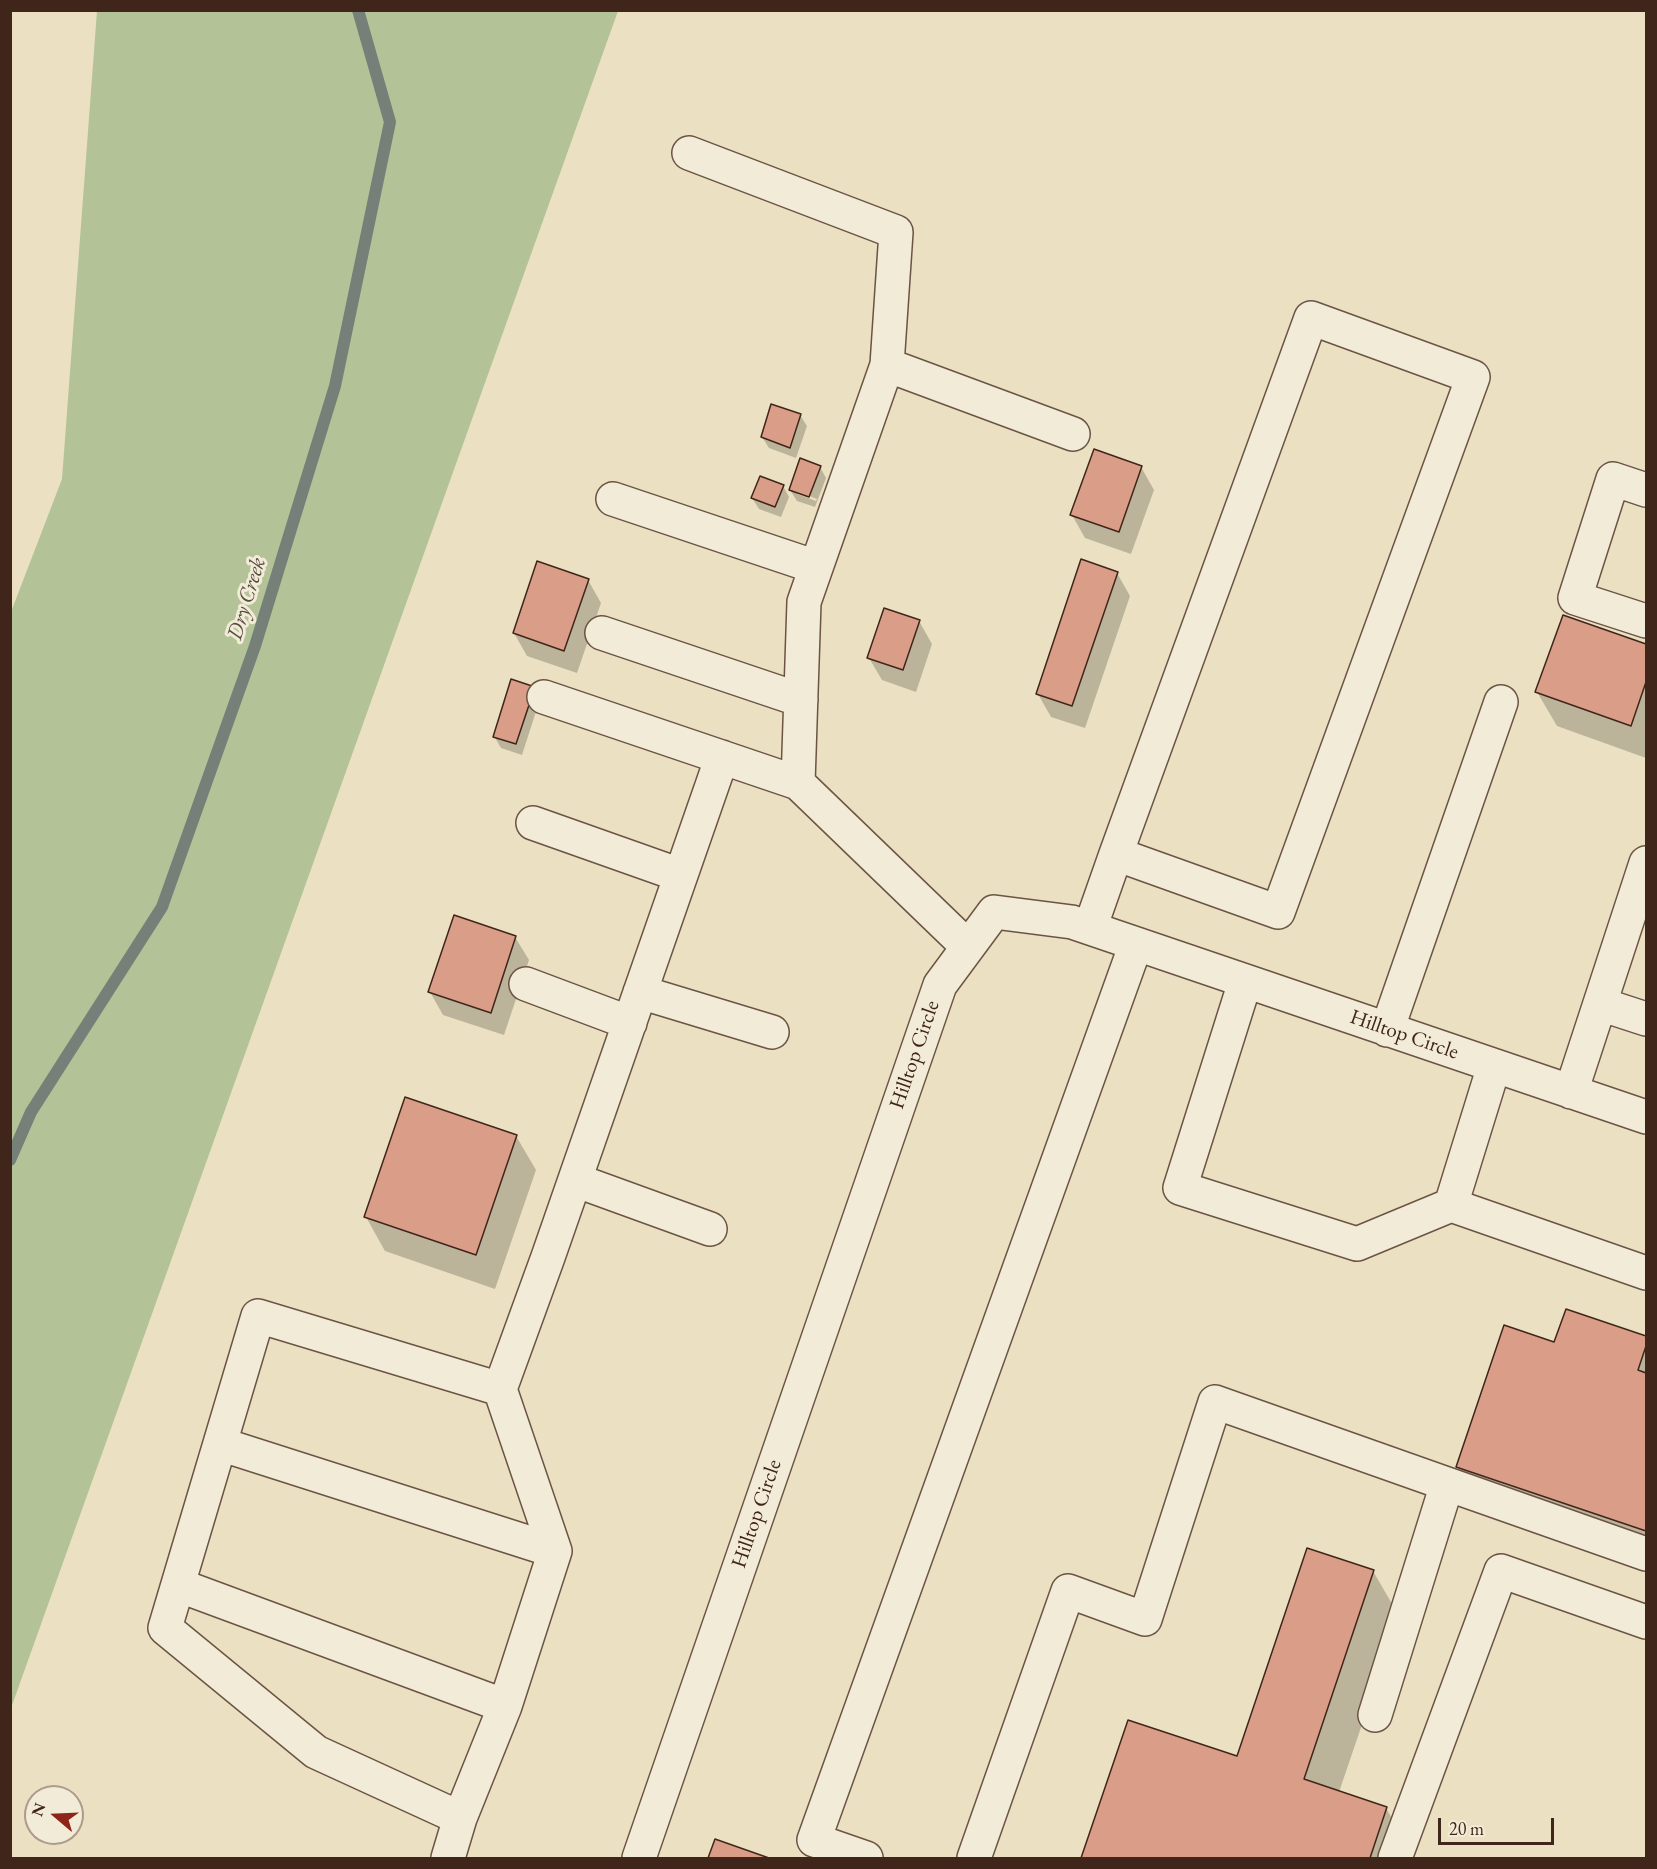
<!DOCTYPE html>
<style>
body{margin:0}
#map{position:relative;width:1657px;height:1869px;overflow:hidden;background:#ebe0c2;font-family:"EB Garamond",serif}
canvas{display:block}
.frame{position:absolute;inset:0;border:12px solid #40261a;pointer-events:none}
.north{position:absolute;left:24px;top:1785px;width:60px;height:60px;box-sizing:border-box;background:#f2ebd7;border:2px solid #ab9c8b;border-radius:50%;rotate:289deg;font-size:16px;font-weight:700;line-height:24px;text-align:center;color:#40261a}
.north::after{content:'';display:block;margin:auto;width:21px;height:27px;background:#8f2418;clip-path:polygon(50% 0,100% 100%,50% 72%,0 100%)}
.scale{position:absolute;left:1438px;top:1818px;width:116px;height:27px;box-sizing:border-box;border:3px solid #40261a;border-top:0;padding-left:8px;font-size:18px;line-height:21px;white-space:nowrap;color:#40261a;-webkit-text-stroke:4px #f2ebd7;paint-order:stroke}
</style>
<div id="map">
<canvas width="1657" height="1869"></canvas>
<div class="frame"></div>
<div class="north">N</div>
<div class="scale">20 m</div>
</div>
<script>
const ctx = document.querySelector('canvas').getContext('2d');
ctx.lineJoin = 'round';
function paint(path, color) {
  ctx.fillStyle = color;
  ctx.fill(path, 'evenodd');
}
function trace(path, color, width, dash) {
  ctx.strokeStyle = color;
  ctx.lineWidth = width;
  ctx.lineCap = dash ? 'butt' : 'round';
  ctx.setLineDash(dash || []);
  ctx.stroke(path);
}
function label(font, color, halo, rows, align = 'center') {
  ctx.font = font + ' "EB Garamond",serif';
  ctx.lineWidth = 6;
  ctx.setLineDash([]);
  ctx.textBaseline = 'middle';
  ctx.strokeStyle = halo;
  ctx.fillStyle = color;
  for (const [text, x, y, turn = 0] of rows) {
    ctx.save();
    ctx.translate(x, y);
    ctx.rotate((+turn || 0) * Math.PI / 180);
    ctx.textAlign = isNaN(turn) ? turn : align;
    if (halo) ctx.strokeText(text, 0, 0);
    ctx.fillText(text, 0, 0);
    ctx.restore();
  }
}
paint(new Path2D(`
 M97,11H618L11,1708V612L62,479Z`), '#b3c397');
paint(new Path2D(`
 M800,415L807,426L796,458L769,448L762,437Z
 M820,467L826,478L815,507L797,501L790,490ZM797,491L817,499L816,501L797,494Z
 M1141,467L1154,490L1131,554L1085,538L1072,515Z
 M783,486L789,497L781,517L759,509L752,498Z
 M1117,573L1130,596L1085,728L1051,717L1038,694Z
 M588,580L601,603L577,673L527,656L514,633Z
 M1564,617L1646,646V758L1557,726L1537,692Z
 M919,621L932,644L916,692L882,680L869,658Z
 M534,688L540,699L522,755L501,748L494,736Z
 M515,937L529,960L504,1035L443,1015L430,992Z
 M516,1136L536,1170L495,1289L385,1251L366,1217Z
 M1566,1311L1646,1338V1567L1483,1512L1458,1467L1555,1344Z
 M1373,1571L1399,1616L1339,1792L1386,1808L1412,1853L1410,1858H1083L1129,1722L1238,1758Z
 M716,1841L765,1858H709Z`), '#0003');
trace(new Path2D(`
 M10,1160L31,1112L162,907L255,646L335,386L390,122L358,10`), '#758178', 12);
const building = new Path2D(`
 M771,404L801,414L790,448L761,437Z
 M1094,449L1142,466L1119,532L1070,515Z
 M800,458L821,466L809,497L789,490Z
 M760,476L784,485L775,507L751,498Z
 M1081,559L1118,572L1072,706L1036,694Z
 M537,561L589,579L564,651L513,633Z
 M884,608L920,620L903,670L867,658Z
 M1563,615L1646,644V682L1631,726L1535,692Z
 M511,679L535,687L516,744L493,737Z
 M454,915L516,936L491,1013L428,992Z
 M405,1097L517,1135L476,1255L364,1217Z
 M1566,1309L1646,1336V1346L1638,1370L1646,1373V1531L1456,1467L1504,1325L1554,1342Z
 M1307,1548L1374,1570L1304,1779L1387,1807L1370,1858H1081L1128,1720L1237,1756Z
 M715,1839L769,1858H708Z`);
paint(building, '#d99d88');
trace(building, '#40261a', 1.5);
const minor = new Path2D(`
 M689,153L896,232L887,365
 M1646,490L1613,479L1575,598L1646,621
 M613,499L816,567
 M602,633L801,700
 M544,697L798,783
 M533,823L680,875
 M1090,928L1116,854L1311,318L1473,377L1278,912L1116,854
 M968,947L798,783L804,602L887,365L1073,434
 M1245,982L1180,1188L1357,1244L1451,1205
 M526,984L630,1023
 M640,992L772,1032
 M1600,1004L1646,1019
 M1387,1030L1501,702
 M1494,1066L1451,1205L1646,1273
 M1571,1092L1646,863
 M575,1180L710,1229
 M500,1389L555,1551
 M220,1444L555,1551L505,1706
 M178,1585L505,1706L460,1818L316,1752L165,1628C196,1524 227,1420 258,1316L500,1389L548,1257L722,757
 M1375,1715L1447,1484L1646,1554
 M448,1858L460,1818
 M639,1858L940,985L994,912L1072,922L1646,1117
 M866,1858L814,1840L1136,944
 M974,1858L1068,1591L1145,1619L1215,1402L1447,1484
 M1395,1858L1501,1571L1646,1622`);
trace(minor, '#6b5444', 36);
trace(minor, '#f2ebd7', 33);
label('21px', '#40261a', '#f2ebd7', [
 ["Hilltop Circle",1404,1035,19],
 ["Hilltop Circle",915,1055,-71],
 ["Hilltop Circle",757,1514,-71]
]);
label('italic 22px', '#564c41', '#f2ebd7', [
 ["Dry Creek",247,599,-73]
]);
</script>
